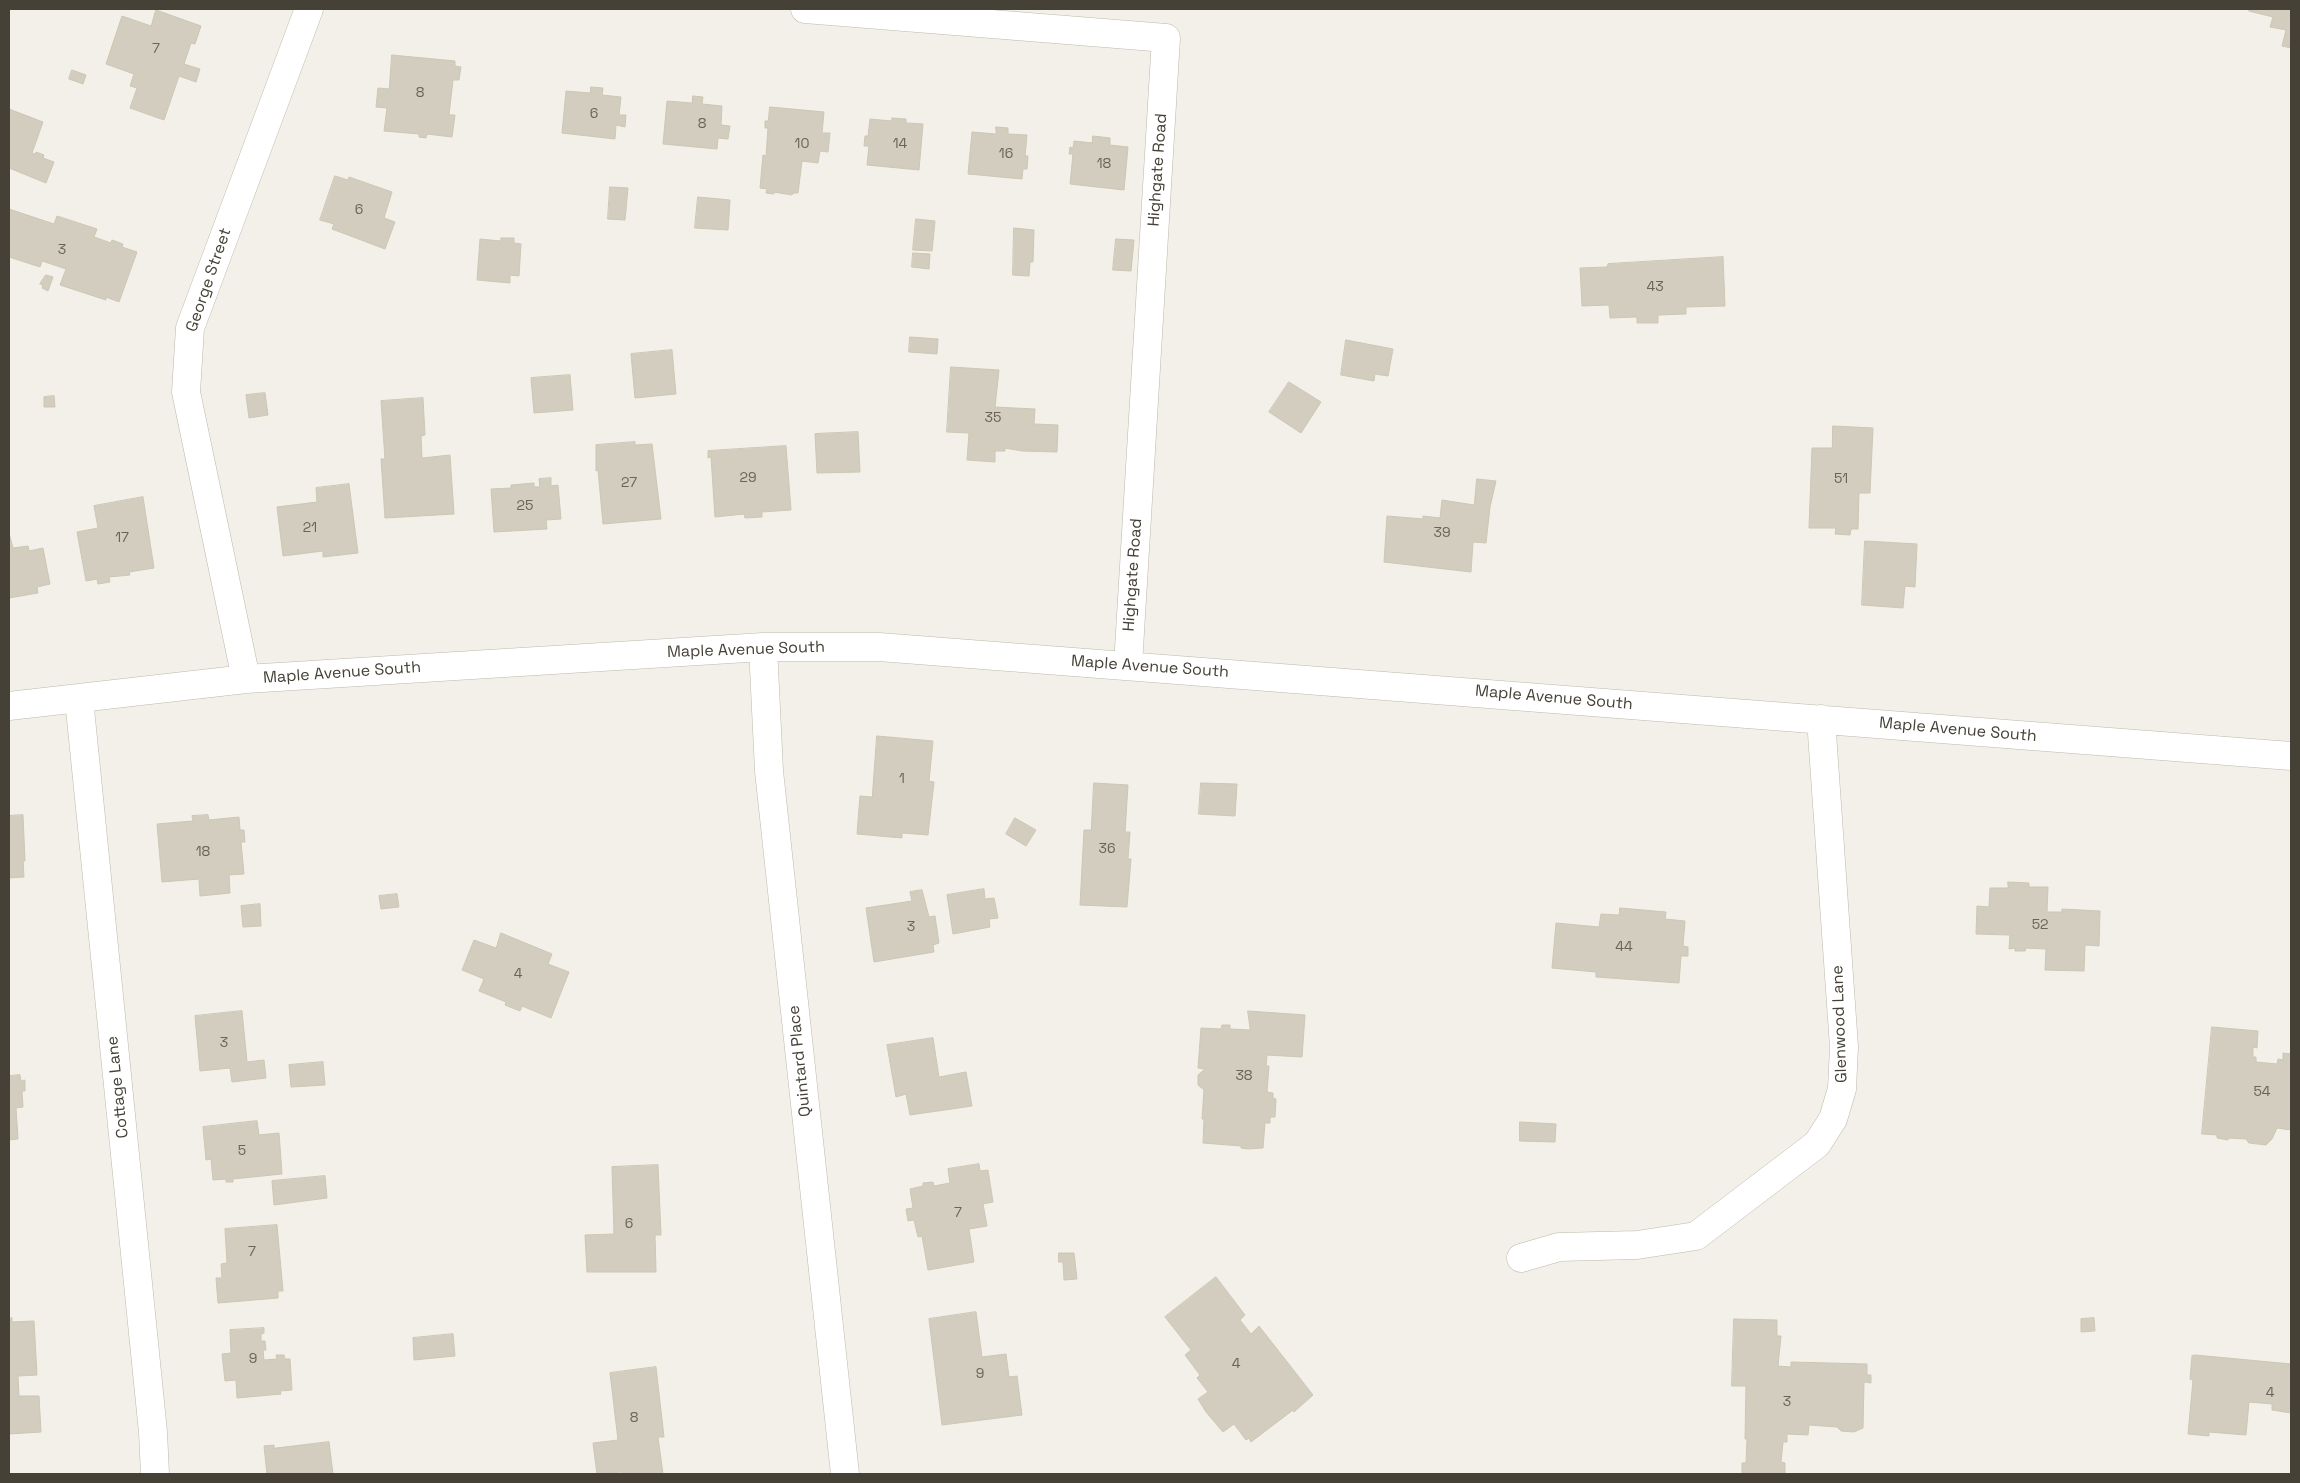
<!DOCTYPE html>
<style>
body{margin:0}
#map{position:relative;width:2300px;height:1483px;overflow:hidden;background:#f2f0e8;font-family:"Space Grotesk",sans-serif}
canvas{display:block}
.frame{position:absolute;inset:0;border:10px solid #454137;pointer-events:none}
</style>
<div id="map">
<canvas width="2300" height="1483"></canvas>
<div class="frame"></div>
</div>
<script>
const ctx = document.querySelector('canvas').getContext('2d');
ctx.lineJoin = 'round';
function paint(path, color) {
  ctx.fillStyle = color;
  ctx.fill(path, 'evenodd');
}
function trace(path, color, width, dash) {
  ctx.strokeStyle = color;
  ctx.lineWidth = width;
  ctx.lineCap = dash ? 'butt' : 'round';
  ctx.setLineDash(dash || []);
  ctx.stroke(path);
}
function label(font, color, halo, rows, align = 'center') {
  ctx.font = font + ' "Space Grotesk",sans-serif';
  ctx.lineWidth = 4.5;
  ctx.setLineDash([]);
  ctx.textBaseline = 'middle';
  ctx.strokeStyle = halo;
  ctx.fillStyle = color;
  for (const [text, x, y, turn = 0] of rows) {
    ctx.save();
    ctx.translate(x, y);
    ctx.rotate((+turn || 0) * Math.PI / 180);
    ctx.textAlign = isNaN(turn) ? turn : align;
    if (halo) ctx.strokeText(text, 0, 0);
    ctx.fillText(text, 0, 0);
    ctx.restore();
  }
}
const building = new Path2D(`
 M2250,9H2291V48L2282,46L2286,30L2270,27L2273,17L2249,11Z
 M156,10L201,26L195,44L191,43L184,64L200,69L196,82L179,76L164,120L130,108L137,88L130,86L134,74L106,64L122,16L151,26Z
 M392,55L455,61V66L461,67L459,80H453L449,115H455L452,137L427,134L426,138L419,137V134L384,131L387,108L376,107L378,88L389,89Z
 M72,70L86,75L83,84L69,79Z
 M591,87L603,88L602,95L621,97L619,115H626L625,127L616,125L615,139L562,133L566,91L590,93Z
 M693,96L703,97L702,104L722,106L721,125L730,126L728,139L718,138L717,149L663,144L667,101L692,103Z
 M770,107L824,112L822,133H830L828,152L820,151L818,163L802,161L798,193H793L792,195L774,192V194L766,193L767,189L760,188L763,155L766,156L768,128H765V121H768Z
 M9,109L43,122L32,153L35,154L36,152L44,155L43,158L54,162L46,183L9,168Z
 M892,118L906,119V123L923,124L919,170L867,165L869,146H864L865,136H868L870,119L892,121Z
 M996,127L1008,128V134L1027,135L1025,156H1028L1027,169H1023L1022,179L968,174L972,132L996,134Z
 M1093,136L1110,138V145L1128,147L1124,190L1070,184L1073,154H1069L1070,147L1073,148L1074,141L1092,143Z
 M335,176L348,180L349,177L392,192L384,218L395,222L385,249L332,229L334,224L320,220Z
 M610,187L628,188L625,220L608,219Z
 M698,197L730,200L728,230L695,228Z
 M9,209L54,224L57,216L97,229L94,237L111,243L112,240L123,244L122,247L137,252L119,302L106,297V300L60,285L66,269L42,261L40,267L9,257Z
 M916,219L935,221L932,251L913,250Z
 M1014,228L1034,230L1033,262H1030L1029,276L1013,275Z
 M501,238H514V243L521,244L519,276L510,275V283L477,280L480,239L501,241Z
 M1116,239L1134,240L1131,271L1113,270Z
 M913,253L930,254L929,269L912,267Z
 M1723,257L1725,306L1686,307V314L1658,315V323H1637V317L1610,318L1609,305L1582,306L1580,268L1607,267L1608,264Z
 M46,275L53,277L48,291L42,288L43,285L40,284Z
 M910,337L938,339L937,354L909,352Z
 M1346,340L1393,349L1388,376L1375,374L1374,381L1341,375Z
 M672,350L676,394L635,398L631,354Z
 M951,367L999,370L995,407L1035,409L1034,424L1058,425L1057,452L1022,451L1005,448V451H995V462L967,460L969,433L947,432Z
 M570,375L573,410L534,413L531,378Z
 M1289,382L1321,402L1301,433L1269,412Z
 M265,393L268,415L249,418L246,395Z
 M54,396L55,407H44V397Z
 M423,398L425,435L421,436L422,458L450,455L454,514L385,518L381,459H385L381,401Z
 M1833,426L1873,428L1870,493H1859L1858,529H1851L1850,535L1835,534L1836,528H1809L1812,448H1832Z
 M858,432L860,472L817,473L815,434Z
 M635,442V445L652,444L661,519L603,524L598,470L596,471V445Z
 M786,446L791,510L762,512V517L745,518L744,514L715,517L711,457L708,458V451Z
 M551,478V486L558,485L561,519L546,520L547,529L494,532L491,489L511,488V485L534,483V487H540L539,479Z
 M1477,479L1496,481L1490,507L1486,543L1473,542L1471,572L1384,562L1387,516L1423,519V516L1440,518L1442,500L1474,505Z
 M349,484L358,553L323,557V551L283,556L277,507L317,502L316,488Z
 M143,497L154,568L129,572L130,575L109,577L110,582L98,584L97,579L86,581L77,532L98,528L94,506Z
 M9,533L13,548L28,546L29,551L43,548L50,584L37,587L38,593L9,598Z
 M1865,541L1917,544L1915,587L1905,586L1903,608L1862,605Z
 M877,736L933,741L929,781L934,782L928,835L902,833V838L857,834L860,796L872,797Z
 M1094,783L1128,785L1125,832H1130L1128,859H1131L1127,907L1080,905L1084,830H1091Z
 M1201,783L1237,784L1235,816L1199,814Z
 M23,815L25,861H23L24,877L9,878V816Z
 M208,815L209,820L239,817L240,830H244L245,842H241L244,874L229,875L230,893L200,896L199,879L162,882L157,824L193,821L192,816Z
 M1015,818L1036,830L1026,846L1006,834Z
 M2008,882L2029,883V887H2048L2047,912H2062V909L2100,911L2099,946L2085,945L2084,971L2045,970L2046,949L2026,948L2025,951H2015V948L2009,949L2010,935L1976,934L1977,906L1989,907L1990,888H2008Z
 M984,889L985,899L994,898L998,918L989,919L990,927L953,934L947,895Z
 M922,890L929,917L935,916L939,943L933,945L934,952L874,962L866,908L912,901L910,892Z
 M397,894L399,907L381,909L379,896Z
 M260,904L261,926L243,927L241,906Z
 M1620,908L1666,912L1665,919L1685,921L1683,946L1688,947V956H1681L1679,983L1596,977V972L1552,968L1556,923L1599,927L1601,914L1619,915Z
 M501,933L552,954L548,964L569,972L551,1018L522,1006L520,1011L505,1005L506,1002L479,991L484,979L462,970L474,940L496,948Z
 M242,1011L247,1062L264,1060L266,1078L232,1082L230,1068L200,1071L195,1016Z
 M1248,1011L1305,1015L1302,1057L1267,1055L1266,1066H1269L1267,1092L1273,1093V1098L1276,1099L1275,1117H1270V1123H1265L1263,1148L1248,1149L1241,1148V1146L1203,1143L1204,1119H1202L1204,1090L1198,1085V1075L1205,1069L1198,1068L1201,1028L1221,1029L1222,1025H1230V1029L1250,1030Z
 M2212,1027L2258,1031L2257,1048L2253,1047V1057H2256V1062L2277,1064L2278,1059L2283,1060V1053L2291,1054V1130L2277,1128L2272,1139L2266,1145L2249,1143L2246,1139L2228,1138V1140L2217,1138V1135L2202,1134Z
 M933,1038L939,1077L966,1072L972,1106L910,1115L906,1094L896,1097L887,1045Z
 M323,1062L325,1085L291,1087L289,1065Z
 M20,1075L21,1081L25,1080V1091H22L23,1107L16,1108L18,1139L9,1140V1076Z
 M257,1121L259,1135L279,1133L282,1174L233,1179V1182H226V1179L213,1180L211,1159L206,1160L203,1127Z
 M1520,1122L1556,1124L1555,1142L1520,1141Z
 M979,1164L980,1171L988,1170L993,1202L983,1204L987,1226L969,1229L974,1262L928,1270L922,1236L918,1237L914,1220L908,1221L906,1209L913,1208L910,1189L923,1186V1183L933,1182L934,1186L950,1183L948,1169Z
 M658,1165L661,1235H655L656,1272H587L585,1235L614,1234L612,1167Z
 M325,1176L327,1198L274,1205L272,1181Z
 M277,1225L283,1291H278V1298L218,1303L216,1278H222L221,1264L227,1263L225,1229Z
 M1059,1253H1074L1077,1279L1064,1280L1063,1262H1059Z
 M1216,1277L1245,1315L1240,1320L1251,1334L1259,1326L1313,1395L1294,1412L1293,1410L1251,1442L1249,1438L1246,1440L1234,1424L1223,1432L1206,1412L1198,1399L1208,1392L1197,1378L1200,1375L1185,1355L1191,1350L1165,1317Z
 M976,1312L982,1357L1006,1354L1009,1377L1017,1376L1022,1415L942,1425L929,1319Z
 M12,1318V1322L34,1321L37,1375L18,1376L19,1396H39L41,1432L9,1434V1319Z
 M2094,1318L2095,1331L2081,1332V1319Z
 M1734,1319L1777,1320V1336H1781L1778,1366L1791,1367V1362L1867,1364V1375H1871V1383L1864,1382L1863,1428L1854,1432L1841,1431L1837,1427L1809,1425L1808,1435L1787,1434V1442H1783L1781,1462L1785,1463V1474H1742V1463H1746L1747,1439H1745L1746,1386H1732Z
 M264,1328V1333L261,1334V1341H265L266,1350H263L264,1360L277,1359L276,1355H284L285,1359H290L292,1390L280,1391L281,1394L237,1398L236,1380L225,1381L222,1354L231,1353L230,1330Z
 M453,1334L455,1356L414,1360L413,1338Z
 M2195,1355L2291,1364V1413L2272,1410V1404L2249,1402L2246,1435L2209,1432V1436L2188,1434L2193,1380L2190,1379L2192,1356Z
 M656,1367L664,1437H658L663,1474H622L621,1472L597,1474L593,1443L618,1440L610,1373Z
 M329,1442L333,1474H267L264,1446L274,1445V1448Z`);
paint(building, '#d2cdbf');
trace(building, '#ccc6b3', 1);
const minor = new Path2D(`
 M805,9L1166,38L1128,665
 M763,647L769,771L845,1474
 M246,679L186,392L190,328L309,9
 M79,699L153,1432L155,1474
 M9,706L246,679L763,647H879L2291,756
 M1521,1258L1559,1247L1637,1245L1696,1236L1817,1144L1833,1119L1842,1089L1844,1047L1821,719`);
trace(minor, '#bcb9ac', 29);
trace(minor, '#fff', 28);
label('14px', '#686459', null, [
 ["7",156,49],
 ["8",420,93],
 ["6",594,114],
 ["8",702,124],
 ["10",802,144],
 ["14",900,144],
 ["16",1006,154],
 ["18",1104,164],
 ["6",359,210],
 ["3",62,250],
 ["43",1655,287],
 ["35",993,418],
 ["29",748,478],
 ["51",1841,479],
 ["27",629,483],
 ["25",525,506],
 ["21",310,528],
 ["39",1442,533],
 ["17",122,538],
 ["1",902,779],
 ["36",1107,849],
 ["18",203,852],
 ["52",2040,925],
 ["3",911,927],
 ["44",1624,947],
 ["4",518,974],
 ["3",224,1043],
 ["38",1244,1076],
 ["54",2262,1092],
 ["5",242,1151],
 ["7",958,1213],
 ["6",629,1224],
 ["7",252,1252],
 ["9",253,1359],
 ["4",1236,1364],
 ["9",980,1374],
 ["4",2270,1393],
 ["3",1787,1402],
 ["8",634,1418]
]);
label('16px', '#454137', '#fff', [
 ["Highgate Road",1158,170,-86],
 ["George Street",209,280,-71],
 ["Highgate Road",1133,575,-86],
 ["Maple Avenue South",746,650,-2],
 ["Maple Avenue South",1150,667,4],
 ["Maple Avenue South",342,673,-4],
 ["Maple Avenue South",1554,698,5],
 ["Maple Avenue South",1958,730,5],
 ["Glenwood Lane",1840,1024,-92],
 ["Quintard Place",800,1061,-96],
 ["Cottage Lane",118,1087,-96]
]);
</script>
